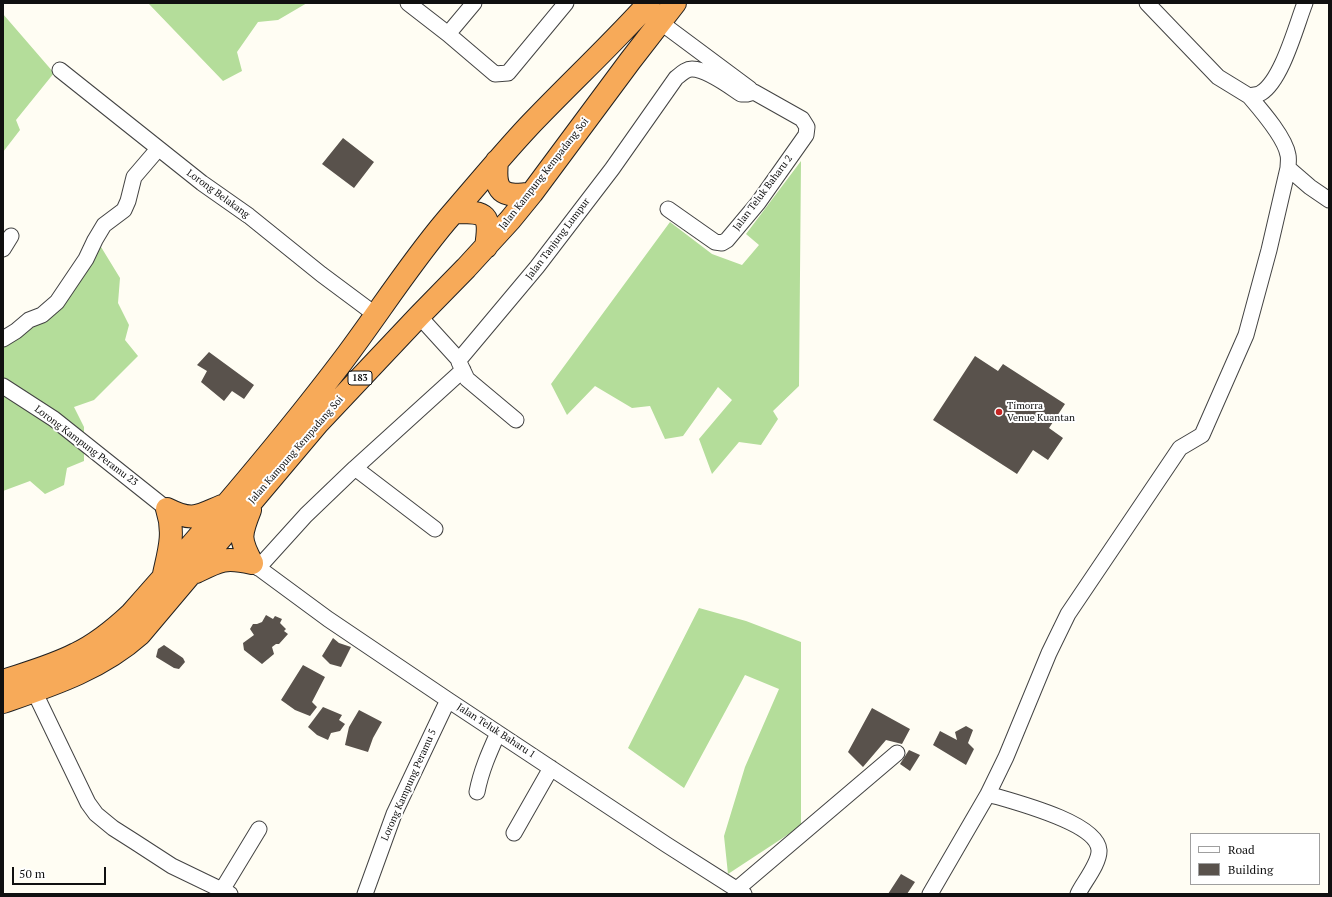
<!DOCTYPE html>
<style>
body{margin:0}
#map{position:relative;width:1332px;height:897px;overflow:hidden;background:#fffdf3;font-family:"PT Serif",serif}
canvas{display:block}
.frame{position:absolute;inset:0;border:4px solid #101010;pointer-events:none}
.legend{position:absolute;left:1190px;top:833px;width:130px;height:52px;box-sizing:border-box;background:#fff;border:1px solid #9f9f9f;margin:0;padding:5px 7px;list-style:none;font-size:12px;color:#101010}
.legend li{display:flex;align-items:center;gap:8px;height:20px}
.legend b{width:20px;border:1px solid #9f9f9f}
.scale{position:absolute;left:12px;top:867px;width:94px;height:18px;box-sizing:border-box;border:2px solid #101010;border-top:0;padding-left:5px;font-size:12px;line-height:14px;white-space:nowrap;color:#101010;-webkit-text-stroke:3px #fff;paint-order:stroke}
</style>
<div id="map">
<canvas width="1332" height="897"></canvas>
<div class="frame"></div>
<ul class="legend">
<li><b style="height:5px;background:#fff"></b>Road</li>
<li><b style="height:11px;background:#59524c"></b>Building</li>
</ul>
<div class="scale">50 m</div>
</div>
<script>
const ctx = document.querySelector('canvas').getContext('2d');
ctx.lineJoin = 'round';
function paint(path, color) {
  ctx.fillStyle = color;
  ctx.fill(path, 'evenodd');
}
function trace(path, color, width, dash) {
  ctx.strokeStyle = color;
  ctx.lineWidth = width;
  ctx.lineCap = dash ? 'butt' : 'round';
  ctx.setLineDash(dash || []);
  ctx.stroke(path);
}
function label(font, color, halo, rows, align = 'center') {
  ctx.font = font + ' "PT Serif",serif';
  ctx.lineWidth = 4;
  ctx.setLineDash([]);
  ctx.textBaseline = 'middle';
  ctx.strokeStyle = halo;
  ctx.fillStyle = color;
  for (const [text, x, y, turn = 0] of rows) {
    ctx.save();
    ctx.translate(x, y);
    ctx.rotate((+turn || 0) * Math.PI / 180);
    ctx.textAlign = isNaN(turn) ? turn : align;
    if (halo) ctx.strokeText(text, 0, 0);
    ctx.fillText(text, 0, 0);
    ctx.restore();
  }
}
paint(new Path2D(`
 M148,3H307L278,20L258,22L237,52L242,71L223,81Z
 M3,14L54,73L16,120L20,130L3,152Z
 M801,161L799,386L773,411L778,419L761,445L739,442L712,474L699,439L732,400L718,387L683,436L665,439L650,406L632,408L595,386L567,415L551,384L670,222L712,254L742,265L759,245L746,234Z
 M98,242L120,278L118,303L129,325L125,340L138,356L94,400L74,407L84,427V461L67,468L64,485L45,494L30,481L3,491V349L6,341L49,315Z
 M699,608L746,621L801,642V826L728,874L724,836L745,767L779,689L745,675L684,788L628,748Z`), '#b4dd9a');
paint(new Path2D(`
 M343,138L374,162L354,188L322,164Z
 M209,352L254,385L244,399L232,391L224,401L201,382L207,371L197,365Z
 M975,356L998,371L1003,364L1065,404L1049,428L1063,438L1048,460L1033,450L1017,474L933,420Z
 M266,615L273,619L275,616L282,619L280,623L286,629L284,631L288,634L279,644H276L272,647L274,654L262,664L244,650L243,643L254,635L250,629L253,624H257L262,622Z
 M333,638L339,643L351,647L341,667L330,664L322,656Z
 M164,645L183,658L185,662L179,669L174,668L156,657L158,649Z
 M303,665L325,677L312,702L317,707L310,716L295,710L281,700Z
 M323,707L342,715L339,720L345,724L340,731L331,733L328,740L317,735L308,727Z
 M872,708L910,729L902,744L886,740L863,767L848,752Z
 M359,710L382,722L373,738L368,752L345,745L349,727Z
 M966,726L973,730L968,743L974,749L966,765L933,745L940,731L957,740L955,732Z
 M909,750L920,755L910,771L900,764Z
 M901,874L915,882L907,894H888Z`), '#59524c');
const minor = new Path2D(`
 M408,3L448,34L495,74L508,73L566,3
 M1147,3L1218,77L1249,96C1253,95 1258,95 1261,93C1282,80 1296,26 1305,3
 M660,22L750,89
 M448,34L474,3
 M60,70L202,183L249,216L321,274L376,315
 M1288,168L1310,187L1329,200
 M3,249L11,236
 M419,316L459,360L537,267L612,169L676,78C681,74 686,69 692,69C707,69 729,86 741,94H747L754,92L802,119L807,127L806,135L758,203L727,240L722,243L715,242L668,209
 M3,339L16,331L29,320L42,315L57,302L86,259L95,240L104,225L124,210L128,201L134,177L158,149
 M459,362L467,379L516,420
 M3,386L54,419L167,509
 M355,468L435,529
 M252,563L328,619L448,700L667,845L744,894
 M258,568L306,515L355,468L463,370
 M34,691L88,803L96,814L113,828L135,842L172,866L230,894
 M477,792C481,771 489,753 498,733
 M988,794C1011,801 1097,822 1099,850C1100,863 1083,883 1078,894
 M514,833L551,768
 M737,889L897,753
 M222,890L259,829
 M365,894L394,814L448,700
 M930,894L988,794L1006,757L1049,653L1068,614L1180,448L1202,435L1246,335L1269,250L1288,168C1288,164 1289,159 1288,155C1285,137 1261,110 1249,96`);
const highway = new Path2D(`
 M497,161C494,192 501,198 532,193
 M455,212C487,212 491,214 486,247
 M167,509C193,522 198,516 222,506
 M250,510C240,535 239,539 252,563
 M196,572C220,560 225,557 252,563
 M164,574C169,551 175,533 167,509
 M3,681C27,673 53,666 76,654C97,644 115,629 131,614C204,532 275,450 341,363C376,317 408,266 446,221C473,190 500,157 528,127C568,85 610,46 649,3
 M3,702C52,685 101,669 140,634L318,423L419,316L466,268L510,220L532,193L630,61L675,3`);
trace(minor, '#434343', 17);
trace(highway, '#212121', 24);
trace(minor, '#fff', 15);
trace(highway, '#f7aa59', 22);
for (const [x, y, r, color] of [
 [999,412,4,"#c52523"]
]) {
  const dot = new Path2D();
  dot.arc(x, y, r, 0, 2 * Math.PI);
  ctx.fillStyle = color;
  ctx.fill(dot);
  trace(dot, '#fff', 1.5);
}
for (const [x, y, w] of [
 [360,378,24]
]) {
  const box = new Path2D();
  box.roundRect(x - w / 2, y - 7, w, 14, 3);
  ctx.fillStyle = '#fff';
  ctx.fill(box);
  trace(box, '#101010', 1);
}
label('bold 9px', '#101010', null, [
 ["183",360,378]
]);
label('10px', '#101010', '#fff', [
 ["Jalan Kampung Kempadang Soi",544,174,-52],
 ["Jalan Teluk Baharu 2",763,193,-53],
 ["Lorong Belakang",218,194,36],
 ["Jalan Tanjung Lumpur",558,239,-53],
 ["Lorong Kampung Peramu 23",86,446,37],
 ["Jalan Kampung Kempadang Soi",296,450,-49],
 ["Jalan Teluk Baharu 1",496,731,33],
 ["Lorong Kampung Peramu 5",409,785,-66]
]);
label('10px', '#101010', '#fff', [
 ["Timorra",1007,406],
 ["Venue Kuantan",1007,418]
], 'left');
</script>
